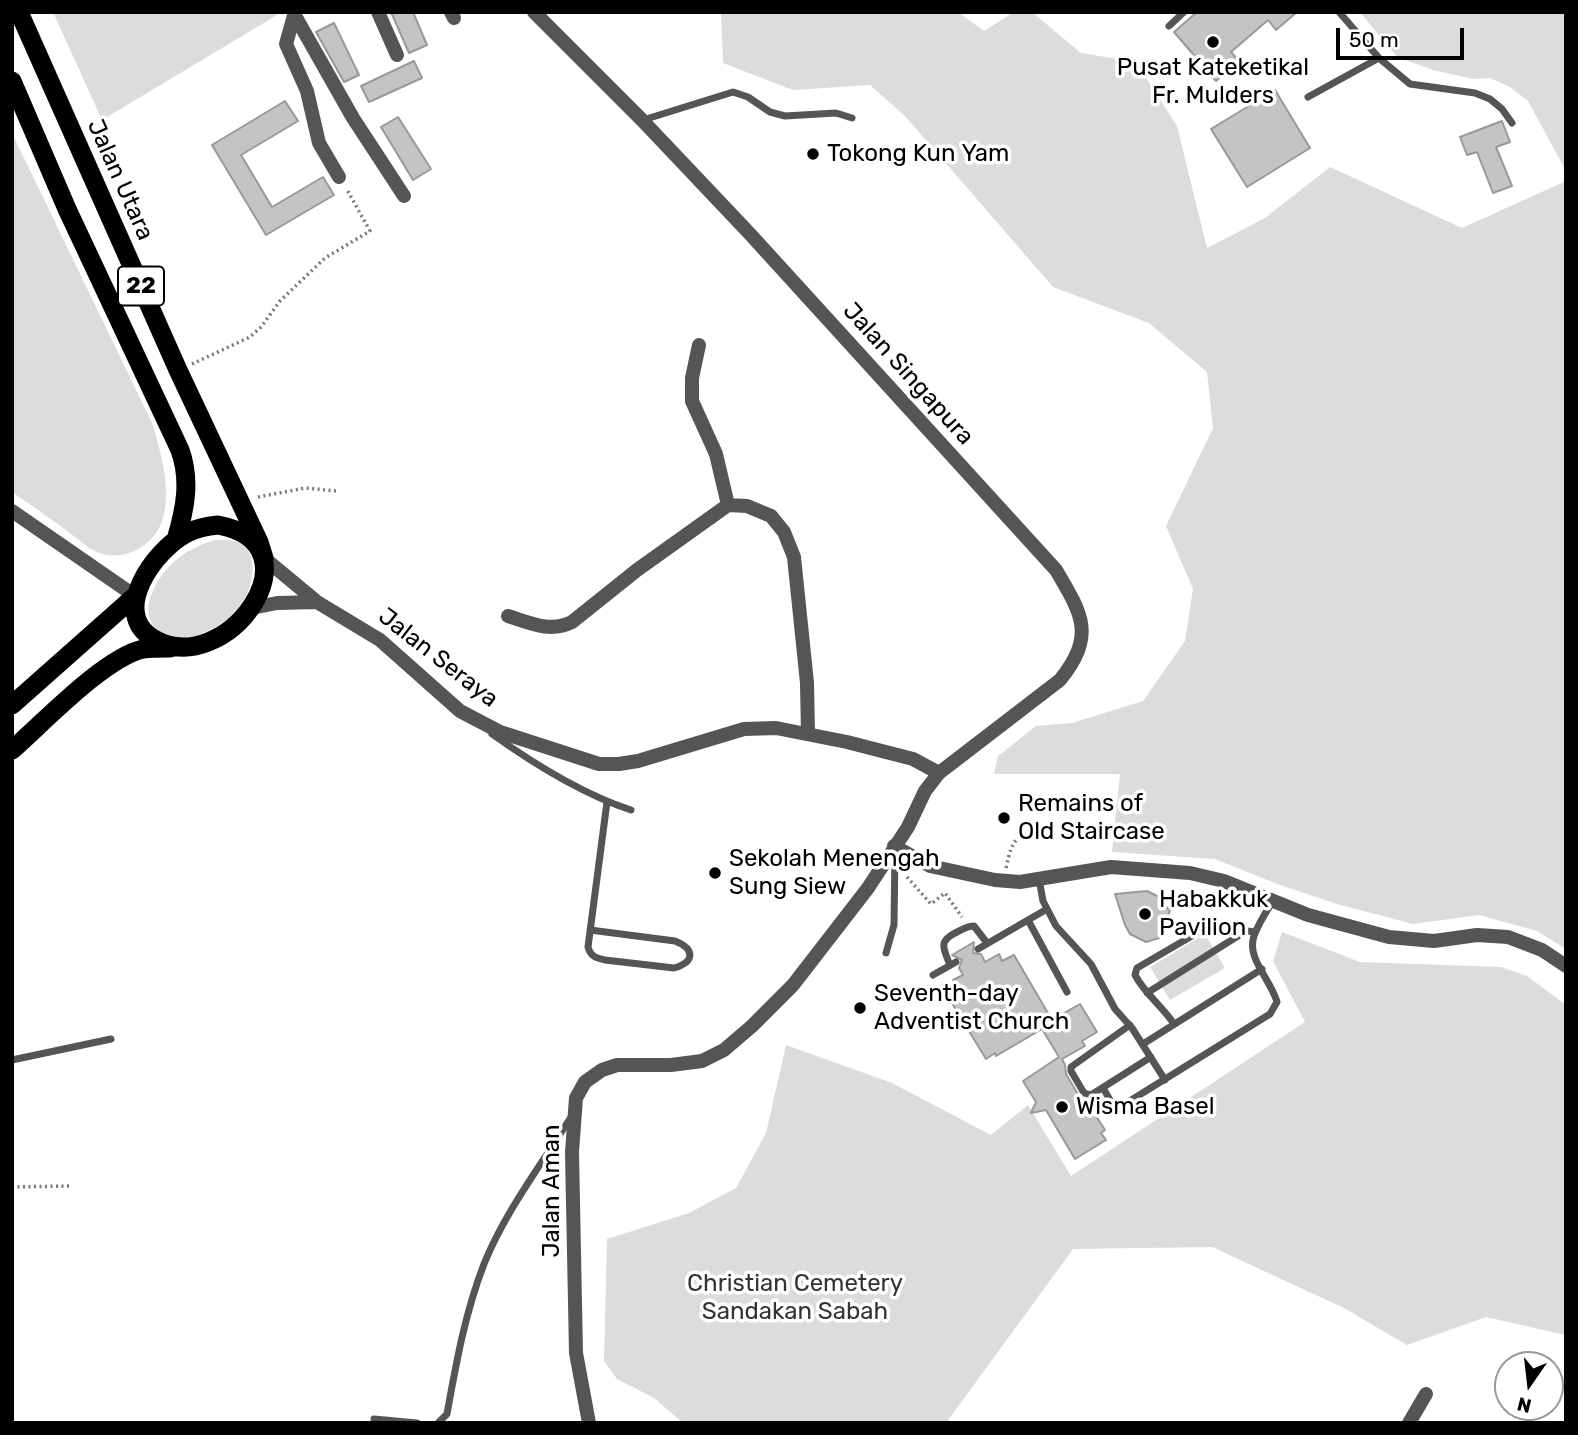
<!DOCTYPE html>
<style>
body{margin:0}
#map{position:relative;width:1578px;height:1435px;overflow:hidden;background:#fff;font-family:Rubik,sans-serif}
canvas{display:block}
.frame{position:absolute;inset:0;border:14px solid #000;pointer-events:none}
.north{position:absolute;left:1494px;top:1351px;width:70px;height:70px;box-sizing:border-box;background:#fff;border:2px solid #999;border-radius:50%;rotate:194deg;font-size:19px;font-weight:700;line-height:28px;text-align:center;color:#000}
.north::after{content:'';display:block;margin:auto;width:24px;height:32px;background:#000;clip-path:polygon(50% 0,100% 100%,50% 72%,0 100%)}
.scale{position:absolute;left:1336px;top:28px;width:128px;height:32px;box-sizing:border-box;border:4px solid #000;border-top:0;padding-left:9px;font-size:21px;line-height:24px;white-space:nowrap;color:#000;-webkit-text-stroke:5px #fff;paint-order:stroke}
</style>
<div id="map">
<canvas width="1578" height="1435"></canvas>
<div class="frame"></div>
<div class="north">N</div>
<div class="scale">50 m</div>
</div>
<script>
const ctx = document.querySelector('canvas').getContext('2d');
ctx.lineJoin = 'round';
function paint(path, color) {
  ctx.fillStyle = color;
  ctx.fill(path, 'evenodd');
}
function trace(path, color, width, dash) {
  ctx.strokeStyle = color;
  ctx.lineWidth = width;
  ctx.lineCap = dash ? 'butt' : 'round';
  ctx.setLineDash(dash || []);
  ctx.stroke(path);
}
function label(font, color, halo, rows, align = 'center') {
  ctx.font = font + ' Rubik,sans-serif';
  ctx.lineWidth = 7;
  ctx.setLineDash([]);
  ctx.textBaseline = 'middle';
  ctx.strokeStyle = halo;
  ctx.fillStyle = color;
  for (const [text, x, y, turn = 0] of rows) {
    ctx.save();
    ctx.translate(x, y);
    ctx.rotate((+turn || 0) * Math.PI / 180);
    ctx.textAlign = isNaN(turn) ? turn : align;
    if (halo) ctx.strokeText(text, 0, 0);
    ctx.fillText(text, 0, 0);
    ctx.restore();
  }
}
paint(new Path2D(`
 M53,12H275L277,15L102,120Z
 M721,12H958L984,31L1014,12H1032L1081,53L1136,62L1177,126L1207,248L1265,218L1330,167L1462,228L1566,181V949L1537,931L1479,915L1413,924L1337,904L1280,885L1215,859L1112,852L1120,774H994L998,756L1036,726L1072,723L1143,701L1185,641L1193,589L1166,526L1213,428L1207,372L1149,323L1053,287L905,116L870,85L793,90L723,63Z
 M1360,12H1566V171L1528,101L1510,87L1490,78L1473,79L1433,70L1397,57Z
 M12,133L153,425C164,464 182,526 138,549C126,556 110,558 97,552C87,548 78,539 70,533C51,519 31,505 12,492Z
 M214,540C220,540 229,539 235,541C264,552 252,593 237,610C225,624 204,635 186,639C178,640 168,637 161,633C133,614 158,575 176,560C188,550 200,545 214,540Z
 M1282,932L1360,962L1501,967L1527,976L1566,1005V1335L1486,1317L1407,1345L1344,1308L1212,1247L1073,1249L946,1423H683L654,1398L617,1379L604,1361L607,1239L689,1213L736,1188L766,1133L786,1045L892,1083L991,1135L1028,1105L1071,1176L1305,1022L1273,961Z
 M1205,934L1225,968L1170,1000L1150,967Z`), '#dcdcdc');
const building = new Path2D(`
 M391,12H413L427,45L409,53Z
 M1197,12H1297L1276,30L1268,20L1231,52L1239,61L1216,81L1174,32Z
 M334,23L359,75L344,82L316,32Z
 M414,61L422,78L369,102L361,86Z
 M1275,90L1310,148L1247,187L1211,129Z
 M285,101L298,121L241,155L272,207L323,177L334,195L266,235L212,145Z
 M398,117L431,169L413,180L381,127Z
 M1502,121L1510,142L1496,147L1512,186L1493,193L1477,152L1467,155L1460,137Z
 M1147,891L1157,896L1170,911L1159,938L1146,942L1130,934L1125,925L1115,894Z
 M974,942L973,953L981,954L985,962L999,954L1002,961L1014,955L1052,1020L1080,1004L1097,1032L1082,1041L1085,1046L1062,1059L1065,1065L1066,1074L1079,1096L1086,1100L1105,1130L1101,1133L1106,1140L1075,1159L1046,1110L1031,1113L1036,1102L1023,1081L1059,1057L1042,1029L996,1056L995,1053L986,1059L950,1000L961,994L953,980L963,975L959,968L962,960L952,955Z`);
paint(building, '#c4c4c4');
trace(building, '#999', 2);
trace(new Path2D(`
 M192,364L250,337L261,327L280,301L325,258L370,231L346,188
 M258,497L305,488L337,491
 M1006,868C1013,837 1014,839 1042,826
 M907,877L931,904L945,893L962,917
 M12,1187L70,1186`), '#777', 3.5, [2, 3.5]);
trace(new Path2D(`
 M1339,12L1379,58L1410,84L1475,93L1490,99L1502,109L1512,123
 M1169,26L1184,12
 M1308,97L1379,58
 M643,120L733,92L748,97L770,112L785,116L836,113L852,118
 M492,734C534,764 582,794 631,810
 M1039,879L1043,901L1056,926L1091,964L1115,1009L1132,1028L1165,1080
 M1028,920L1067,992
 M590,930L675,941C695,949 695,962 674,968L605,960C596,958 591,957 588,947L607,802
 M978,949L1047,909
 M886,953L894,925L895,850
 M950,965C943,948 938,941 957,932C963,929 967,926 974,926L987,943
 M933,975L956,962
 M1147,993L1246,931
 M1174,1024C1162,1006 1145,994 1135,975L1137,968L1209,926L1255,932
 M1130,1025L1071,1067V1071L1084,1093L1091,1095L1151,1057
 M1143,1044L1262,969
 M12,1060L111,1039
 M1103,1088L1113,1105L1120,1107L1270,1014L1277,1002C1271,980 1246,958 1254,936C1258,924 1266,912 1273,901
 M374,1419L417,1423
 M438,1423L447,1414C456,1364 465,1313 484,1264C505,1212 541,1165 571,1117`), '#555', 7);
trace(new Path2D(`
 M295,12L286,44L307,91L319,143L339,177
 M378,12L397,55
 M451,12L454,18
 M294,14L353,118L404,196
 M699,345L692,378V401L716,454L728,505
 M508,616C530,623 550,633 572,622L637,570L728,505L747,506L771,516L784,532L794,557L807,683L808,734
 M894,846L930,866L995,880L1020,882L1111,867L1190,873L1224,881L1308,915L1389,937L1434,941L1477,935L1508,937L1542,950L1566,966
 M1409,1423L1426,1394`), '#555', 14);
trace(new Path2D(`
 M534,12L642,120L750,234L1056,570C1082,614 1096,635 1060,680L939,773L925,791L908,827L868,888L793,985L752,1026L724,1050L702,1061L671,1065H617L602,1070L585,1082L576,1098L572,1152L576,1353L589,1423
 M12,511L135,596
 M264,558L317,602L380,640L460,711L500,732L599,764H619L638,761L744,729L776,728L847,742L913,759L939,773
 M252,608L277,603L317,602`), '#555', 14);
trace(new Path2D(`
 M19,12L178,370L259,542L264,558
 M12,81L67,209L180,450C191,481 185,509 176,540
 M218,525C324,545 225,681 154,639C109,613 154,550 187,533C197,528 207,526 218,525Z
 M12,705L135,596
 M12,750C43,723 104,658 143,649C151,648 161,648 170,648`), '#000', 19);
for (const [x, y, r, color] of [
 [1213,42,7,"#000"],
 [813,154,7,"#000"],
 [1004,818,7,"#000"],
 [715,873,7,"#000"],
 [1145,914,7,"#000"],
 [860,1008,7,"#000"],
 [1062,1107,7,"#000"]
]) {
  const dot = new Path2D();
  dot.arc(x, y, r, 0, 2 * Math.PI);
  ctx.fillStyle = color;
  ctx.fill(dot);
  trace(dot, '#fff', 2.5);
}
for (const [x, y, w] of [
 [141,286,46]
]) {
  const box = new Path2D();
  box.roundRect(x - w / 2, y - 19.5, w, 39, 5);
  ctx.fillStyle = '#fff';
  ctx.fill(box);
  trace(box, '#000', 2);
}
label('bold 23px', '#000', null, [
 ["22",141,286]
]);
label('24px', '#000', '#fff', [
 ["Pusat Kateketikal",1213,68,"center"],
 ["Fr. Mulders",1213,96,"center"],
 ["Tokong Kun Yam",827,154],
 ["Remains of",1018,804],
 ["Old Staircase",1018,832],
 ["Sekolah Menengah",729,859],
 ["Sung Siew",729,887],
 ["Habakkuk",1159,900],
 ["Pavilion",1159,928],
 ["Seventh-day",874,994],
 ["Adventist Church",874,1022],
 ["Wisma Basel",1076,1107]
], 'left');
label('24px', '#000', '#fff', [
 ["Jalan Utara",120,180,66],
 ["Jalan Singapura",908,374,48],
 ["Jalan Seraya",438,658,38],
 ["Jalan Aman",552,1191,-90]
]);
label('24px', '#333', '#fff', [
 ["Christian Cemetery",795,1284],
 ["Sandakan Sabah",795,1312]
]);
</script>
